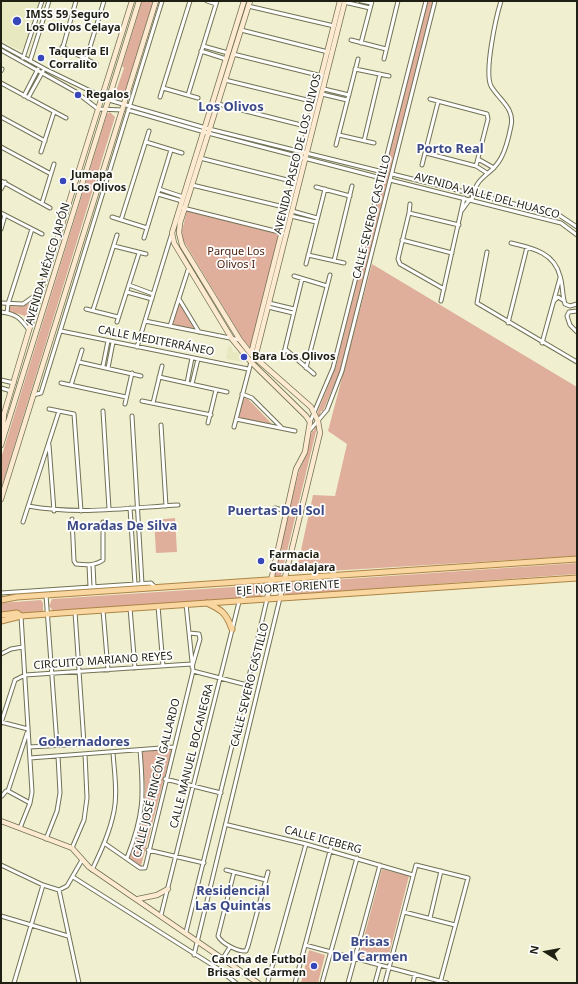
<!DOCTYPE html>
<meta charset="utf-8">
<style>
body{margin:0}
#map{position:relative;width:578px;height:984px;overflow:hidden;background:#f0f0d1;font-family:"Noto Sans",sans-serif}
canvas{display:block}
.frame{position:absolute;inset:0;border:2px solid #1f1f13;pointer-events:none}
.north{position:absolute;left:526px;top:932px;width:40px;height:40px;-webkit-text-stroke:3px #fff;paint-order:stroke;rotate:281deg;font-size:11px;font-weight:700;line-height:16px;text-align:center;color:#1f1f13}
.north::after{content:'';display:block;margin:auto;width:14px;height:18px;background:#1f1f13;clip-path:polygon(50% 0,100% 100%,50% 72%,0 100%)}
</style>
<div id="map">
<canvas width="578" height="984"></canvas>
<div class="frame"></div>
<div class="north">N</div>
</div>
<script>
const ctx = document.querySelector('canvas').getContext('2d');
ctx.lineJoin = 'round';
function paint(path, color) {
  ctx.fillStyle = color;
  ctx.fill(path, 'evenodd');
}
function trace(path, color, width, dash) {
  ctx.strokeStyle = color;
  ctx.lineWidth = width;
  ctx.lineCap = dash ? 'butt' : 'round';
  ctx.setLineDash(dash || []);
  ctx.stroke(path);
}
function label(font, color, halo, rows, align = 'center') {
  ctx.font = font + ' "Noto Sans",sans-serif';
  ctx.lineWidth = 3.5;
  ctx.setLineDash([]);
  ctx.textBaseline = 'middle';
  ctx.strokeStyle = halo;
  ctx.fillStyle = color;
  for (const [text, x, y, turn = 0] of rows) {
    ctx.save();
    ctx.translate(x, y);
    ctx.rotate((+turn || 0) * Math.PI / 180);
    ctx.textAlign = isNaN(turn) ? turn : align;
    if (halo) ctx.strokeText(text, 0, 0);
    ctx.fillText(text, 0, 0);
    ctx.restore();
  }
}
paint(new Path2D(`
 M1,1H40L25,47L20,50L1,41Z
 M228,346L232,347L233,352L242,353L245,356L243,362L226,359Z`), '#e7e7c0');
paint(new Path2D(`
 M142,1H154L125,95L121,98L117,97L115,94L124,68L122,66Z
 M426,1H433L341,369L323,411H321L281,576H273L288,516L292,517L294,511L289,510L299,471L306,454L312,431H314L318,411L336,366Z
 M110,112L115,117L1,489V458L107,114Z
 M187,210L279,233L250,348L242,338L183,240L182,231Z
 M372,264L577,387V556L296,573L313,495L335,496L347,444L328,431Z
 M38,298L29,324C27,313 18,314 9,312V306C22,307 28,305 38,298Z
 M179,303L195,330L173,325Z
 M245,398L248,399L272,424L238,418L243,399Z
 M175,518L177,552L156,553L154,520Z
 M577,563V574L286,595L284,591L288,583Z
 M263,585L264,591L261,597L54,612L49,606L52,599Z
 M41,600L43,603V611L1,617V603Z
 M172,749L141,866L129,858L143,813L145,790L142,752Z
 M382,869L409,876L387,963L359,956Z
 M309,950L325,955L318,983H301Z`), '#e0af9c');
const street = new Path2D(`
 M207,1L216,4
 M361,1L371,3
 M344,2L370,8
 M248,6L334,26
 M241,30L328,52
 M351,40L386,49
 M361,43L372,1
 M1,45L45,69L109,100L209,129L383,172
 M203,46L228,53
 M62,47L96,64
 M1,50L76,92L98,109L123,110
 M201,51L226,59
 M61,54L76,1
 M233,54L322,76
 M23,58L42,1
 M384,59L398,1
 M86,60L104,1
 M30,61L49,1
 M355,69L389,76
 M1,71L2,69
 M225,80L315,102
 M1,83L66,118
 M163,88L198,98
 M324,89L349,95
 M322,94L347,100
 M188,95L217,1
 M24,96L38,69
 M160,97L190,1
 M28,98L43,71
 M430,99L487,114L488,119L476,166
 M218,104L309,127
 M128,110L208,133L381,178
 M1,117L45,141
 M339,135L374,143
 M364,141L380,74
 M146,142L182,153
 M336,145L358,59
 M1,147L51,174
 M41,152L54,112
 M426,153L476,166L487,173
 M200,158L295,182
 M478,159L494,168
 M422,165L438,102
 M392,174L559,215L577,227
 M390,180L561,223L577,235
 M1,181L50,208
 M192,185L288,208
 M316,187L350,196
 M1,189L5,182
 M159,189L183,197
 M158,194L182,201
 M472,200C476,174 491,177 501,158C506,149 509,136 511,126C515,108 499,100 491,86C484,72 496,17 501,1
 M42,203L54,164
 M183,208L283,233
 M462,210L470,199
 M292,211L317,218
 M1,213L42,234
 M409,213L410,204
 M291,216L316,222
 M112,217L147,228
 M121,220L149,131
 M1,229L5,215
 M144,238L171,150
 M402,240L452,253
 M511,243C532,248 554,252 560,276C563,285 562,295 565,304L570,306L577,304
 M114,246L146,254
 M487,252L477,303L577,362
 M308,255L344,263
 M334,261L352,186
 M306,264L325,189
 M294,276L327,286
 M129,285L153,294
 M444,289L400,264L398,259L409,213L459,225
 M127,292L152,299
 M179,299L199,332
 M441,301L464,198
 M554,301L558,297L563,300
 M1,303L23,304L40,292
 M269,303L294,309
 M268,307L293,313
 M86,309L118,317
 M93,310L117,235
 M577,311L569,312L567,316L570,325L577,332
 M1,312C17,314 20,318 29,330
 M7,313L8,304L32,229
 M145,321L240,340
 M117,322L139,253
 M508,323L527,247
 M170,326L189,267
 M61,331L248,369
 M542,343L560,278
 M137,347L171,236
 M285,349L314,374
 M283,357L302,279
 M79,362L141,376
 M103,366L108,341
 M108,368L113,342
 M306,368L330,275
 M159,377L227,392
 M1,380L14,383
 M61,383L126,397
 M187,383L192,358
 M192,384L198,359
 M71,385L82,350
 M1,388L11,391
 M242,394L252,398L282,428
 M33,395L41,393L162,1
 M142,401L211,415
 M153,403L162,366
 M125,404L132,373
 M49,409L74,414L81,511
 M103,411L109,509
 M132,416L142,584
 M236,419L295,431
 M310,422L333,368L426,1
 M208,423L216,390
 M161,425L166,506
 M234,427L251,362
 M310,430L327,410L342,371L435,1
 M49,445L54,511
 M28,506C78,515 128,508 178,505
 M130,508L135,584
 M275,508L300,515
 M72,519L74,561L76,564C85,565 95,566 103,560V522
 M23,522L59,411
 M89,565L90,587
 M93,565L94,586
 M1,593L151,583L156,588
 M46,595L57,745
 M158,606L163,666
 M130,608L135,668
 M103,610L108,670
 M189,633L199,634L200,639L192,667
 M1,654L11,649L23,647
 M193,671L247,685
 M1,722L28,729
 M1,723L15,680L25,675L191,664
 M27,733L8,791L30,803
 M29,747L84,744L75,612
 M30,758L174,747
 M165,779L221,793
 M2,796L6,791H8
 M228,825L306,844L413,875
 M20,828L30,803L32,792L21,616
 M46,839L57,811L60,793L58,756
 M104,843L140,868H145L193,671L186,604
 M72,848L84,820L87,798L85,754
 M148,850L204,863
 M127,858C144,815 144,796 140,750
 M1,865L43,885L59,890L67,886L82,860
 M92,870C101,851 110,832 114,811C118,792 114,771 113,752
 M226,870L266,880
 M234,872L218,936C221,943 238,952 246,951L248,946L268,872
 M73,877L217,968L236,983
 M59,890L79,983
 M404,912L455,925
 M161,915L239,602
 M1,916L68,936
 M430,918L441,871
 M186,932L247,685L267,599
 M305,945L447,983
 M194,955L280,598
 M223,958L230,947
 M268,981L306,844
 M14,983L43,885
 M295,983L333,840
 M322,983L357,858
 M348,983L380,865
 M375,983L380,965
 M385,983L416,865L468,878L440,983
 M413,983L415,974`);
const secondary = new Path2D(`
 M244,1L172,233L174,243L232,339L251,362L306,416L310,422L305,452L296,469L267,599
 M250,1L180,223L179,233L182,245L240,340L251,354L311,407L318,421L320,433L280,598
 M251,354L340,1
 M255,358L345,1
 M2,438L4,414L29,330L132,1
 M1,445L139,1
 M1,499L156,1
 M1,821L72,848L89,867L258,983
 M138,899L157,895L168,889`);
const primary = new Path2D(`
 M1,600L17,597L577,559
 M207,603C222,610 226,613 232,629
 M1,615L17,613L21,616
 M1,621L21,616L75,612L577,578`);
trace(street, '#717155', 5);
trace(secondary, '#717155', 6);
trace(primary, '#ab8446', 7);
trace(street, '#fff', 3);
trace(secondary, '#fdead0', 4.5);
trace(primary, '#fad6a0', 5);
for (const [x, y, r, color] of [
 [17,21,5,"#3747ba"],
 [41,58,4,"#3747ba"],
 [78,95,4,"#3747ba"],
 [63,181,4,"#3747ba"],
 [244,357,4,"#3747ba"],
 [261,561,4,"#3747ba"],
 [314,966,4,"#3747ba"]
]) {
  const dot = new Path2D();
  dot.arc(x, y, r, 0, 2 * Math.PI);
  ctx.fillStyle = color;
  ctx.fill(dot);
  trace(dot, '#fff', 1.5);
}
label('bold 11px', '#1f1f13', '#fff', [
 ["IMSS 59 Seguro",26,15],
 ["Los Olivos Celaya",26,28],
 ["Taquería El",49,52],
 ["Corralito",49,65],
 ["Regalos",86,95],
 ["Jumapa",71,175],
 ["Los Olivos",71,188],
 ["Bara Los Olivos",252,357],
 ["Farmacia",269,555],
 ["Guadalajara",269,568],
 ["Cancha de Futbol",306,960,"right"],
 ["Brisas del Carmen",306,973,"right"]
], 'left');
label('11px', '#1f1f13', '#fff', [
 ["AVENIDA PASEO DE LOS OLIVOS",298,154,-76],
 ["AVENIDA VALLE DEL HUASCO",487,196,15],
 ["CALLE SEVERO CASTILLO",372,217,-76],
 ["AVENIDA MÉXICO JAPÓN",48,264,-73],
 ["CALLE MEDITERRÁNEO",156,341,11],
 ["EJE NORTE ORIENTE",288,588,-4],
 ["CIRCUITO MARIANO REYES",103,661,-4],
 ["CALLE SEVERO CASTILLO",250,685,-76],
 ["CALLE MANUEL BOCANEGRA",192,756,-76],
 ["CALLE JOSÉ RINCÓN GALLARDO",157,778,-76],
 ["CALLE ICEBERG",323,840,15]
]);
label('11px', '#4a1c08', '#fff', [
 ["Parque Los",236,252],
 ["Olivos I",236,265]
]);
label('bold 13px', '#3c4a86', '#fff', [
 ["Los Olivos",231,107],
 ["Porto Real",450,149],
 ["Puertas Del Sol",276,511],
 ["Moradas De Silva",122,526],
 ["Gobernadores",84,742],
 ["Residencial",233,891],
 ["Las Quintas",233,906],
 ["Brisas",370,942],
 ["Del Carmen",370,957]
]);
</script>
